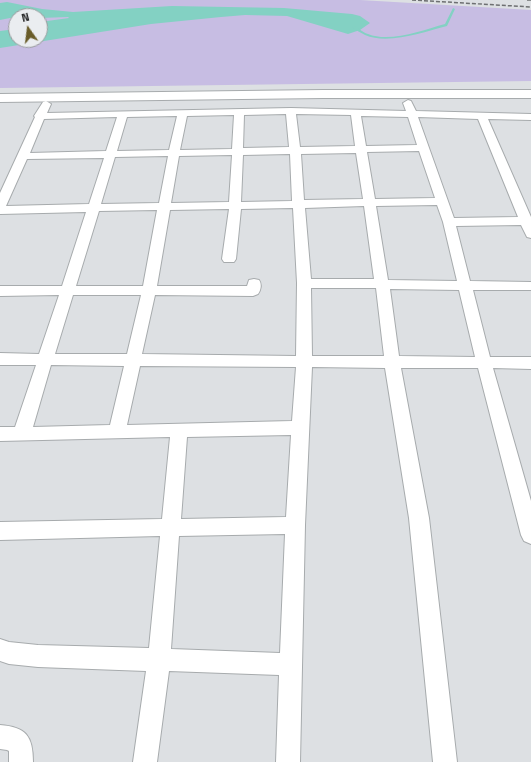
<!DOCTYPE html>
<style>
body{margin:0}
#map{position:relative;width:531px;height:762px;overflow:hidden;background:#dde0e3;font-family:"Titillium Web",sans-serif}
canvas{display:block}
.north{position:absolute;left:8px;top:8px;width:40px;height:40px;box-sizing:border-box;background:#eaedf0;border:1px solid #999b9d;border-radius:50%;rotate:346deg;font-size:11px;font-weight:700;line-height:16px;text-align:center;color:#1f2021}
.north::after{content:'';display:block;margin:auto;width:14px;height:18px;background:#695c29;clip-path:polygon(50% 0,100% 100%,50% 72%,0 100%)}
</style>
<div id="map">
<canvas width="531" height="762"></canvas>
<div class="north">N</div>
</div>
<script>
const ctx = document.querySelector('canvas').getContext('2d');
ctx.lineJoin = 'round';
function paint(path, color) {
  ctx.fillStyle = color;
  ctx.fill(path, 'evenodd');
}
function trace(path, color, width, dash) {
  ctx.strokeStyle = color;
  ctx.lineWidth = width;
  ctx.lineCap = dash ? 'butt' : 'round';
  ctx.setLineDash(dash || []);
  ctx.stroke(path);
}
paint(new Path2D(`
 M0,0H360L531,10V81L0,88ZM16,16H40V40H16Z`), '#c7bde3');
paint(new Path2D(`
 M7,2L42,9L73,12L172,6L284,8L352,14L360,16L370,23L360,30L348,34L287,16L245,15L221,17L151,24L0,48V31L16,29V40H40V22L69,18L68,17L40,18V16H16V19L10,18L0,20V3Z`), '#83d1c3');
paint(new Path2D(`
 M453,8L455,9L447,26C424,32 388,45 365,35C361,33 356,30 352,27L355,26C359,29 364,33 368,34C390,43 423,30 445,24Z`), '#83d1c3');
const street = new Path2D(`
 M408,100L411,101L416,111L531,114V120L488,119L531,217V238L527,237L521,225L456,226L470,281L531,282V290H473L490,357H531V369L493,368L531,501V544L524,541L521,535L478,368H401L429,518L457,762H433L409,518L385,368L312,367L305,525L300,762H276L279,675L169,671L157,762H133L146,671L38,667L9,664L0,661V639L9,642L38,645L149,648L160,536L0,540V522L162,519L170,437L0,441V427H15L36,365H0V353L39,354L59,295L0,296V286H62L86,212L0,214V193L35,117L34,116L43,102L46,101L51,104L47,113L291,108L406,111L403,103ZM286,114L289,147L243,148L244,115ZM296,114L351,115L355,146L300,147ZM234,115L232,149L180,150L187,116ZM177,116L169,150L117,151L127,117ZM361,116L408,117L417,145L366,146ZM117,117L106,151L30,153L44,119ZM418,117L478,119L518,217L454,218ZM419,151L435,198L375,199L367,152ZM356,153L363,199L304,200L301,154ZM290,154L292,201L241,202L243,155ZM232,155L229,202L171,203L179,156ZM168,156L159,203L101,204L115,157ZM104,158L89,204L6,206L27,159ZM437,205L443,222L457,281L388,280L376,206ZM364,206L374,279H311L305,208ZM293,208L297,283L296,356L142,354L155,295L253,296L258,294C261,290 262,284 259,280L254,279L249,280L247,286H157L170,210L229,209L222,259L224,262H234L236,259L241,209ZM157,210L143,286H76L99,211ZM311,288H376L384,356H312ZM390,289L459,290L475,357L399,356ZM73,295H141L127,354H55ZM51,365L124,366L110,425L33,427ZM140,366L296,367L292,421L127,425ZM291,435L286,517L181,519L187,437ZM285,534L280,653L171,649L179,536Z
 M0,725C26,727 33,736 33,762H9V751L7,750L0,749Z`);
const highway = new Path2D(`
 M323,90H531V98H323L0,102V94Z`);
trace(street, '#a7abad', 2);
trace(highway, '#a7abad', 2);
paint(street, '#fff');
paint(highway, '#fff');
trace(new Path2D(`
 M412,0L531,7
 M527,0H531`), '#6e7072', 1.5, [4, 2]);
</script>
